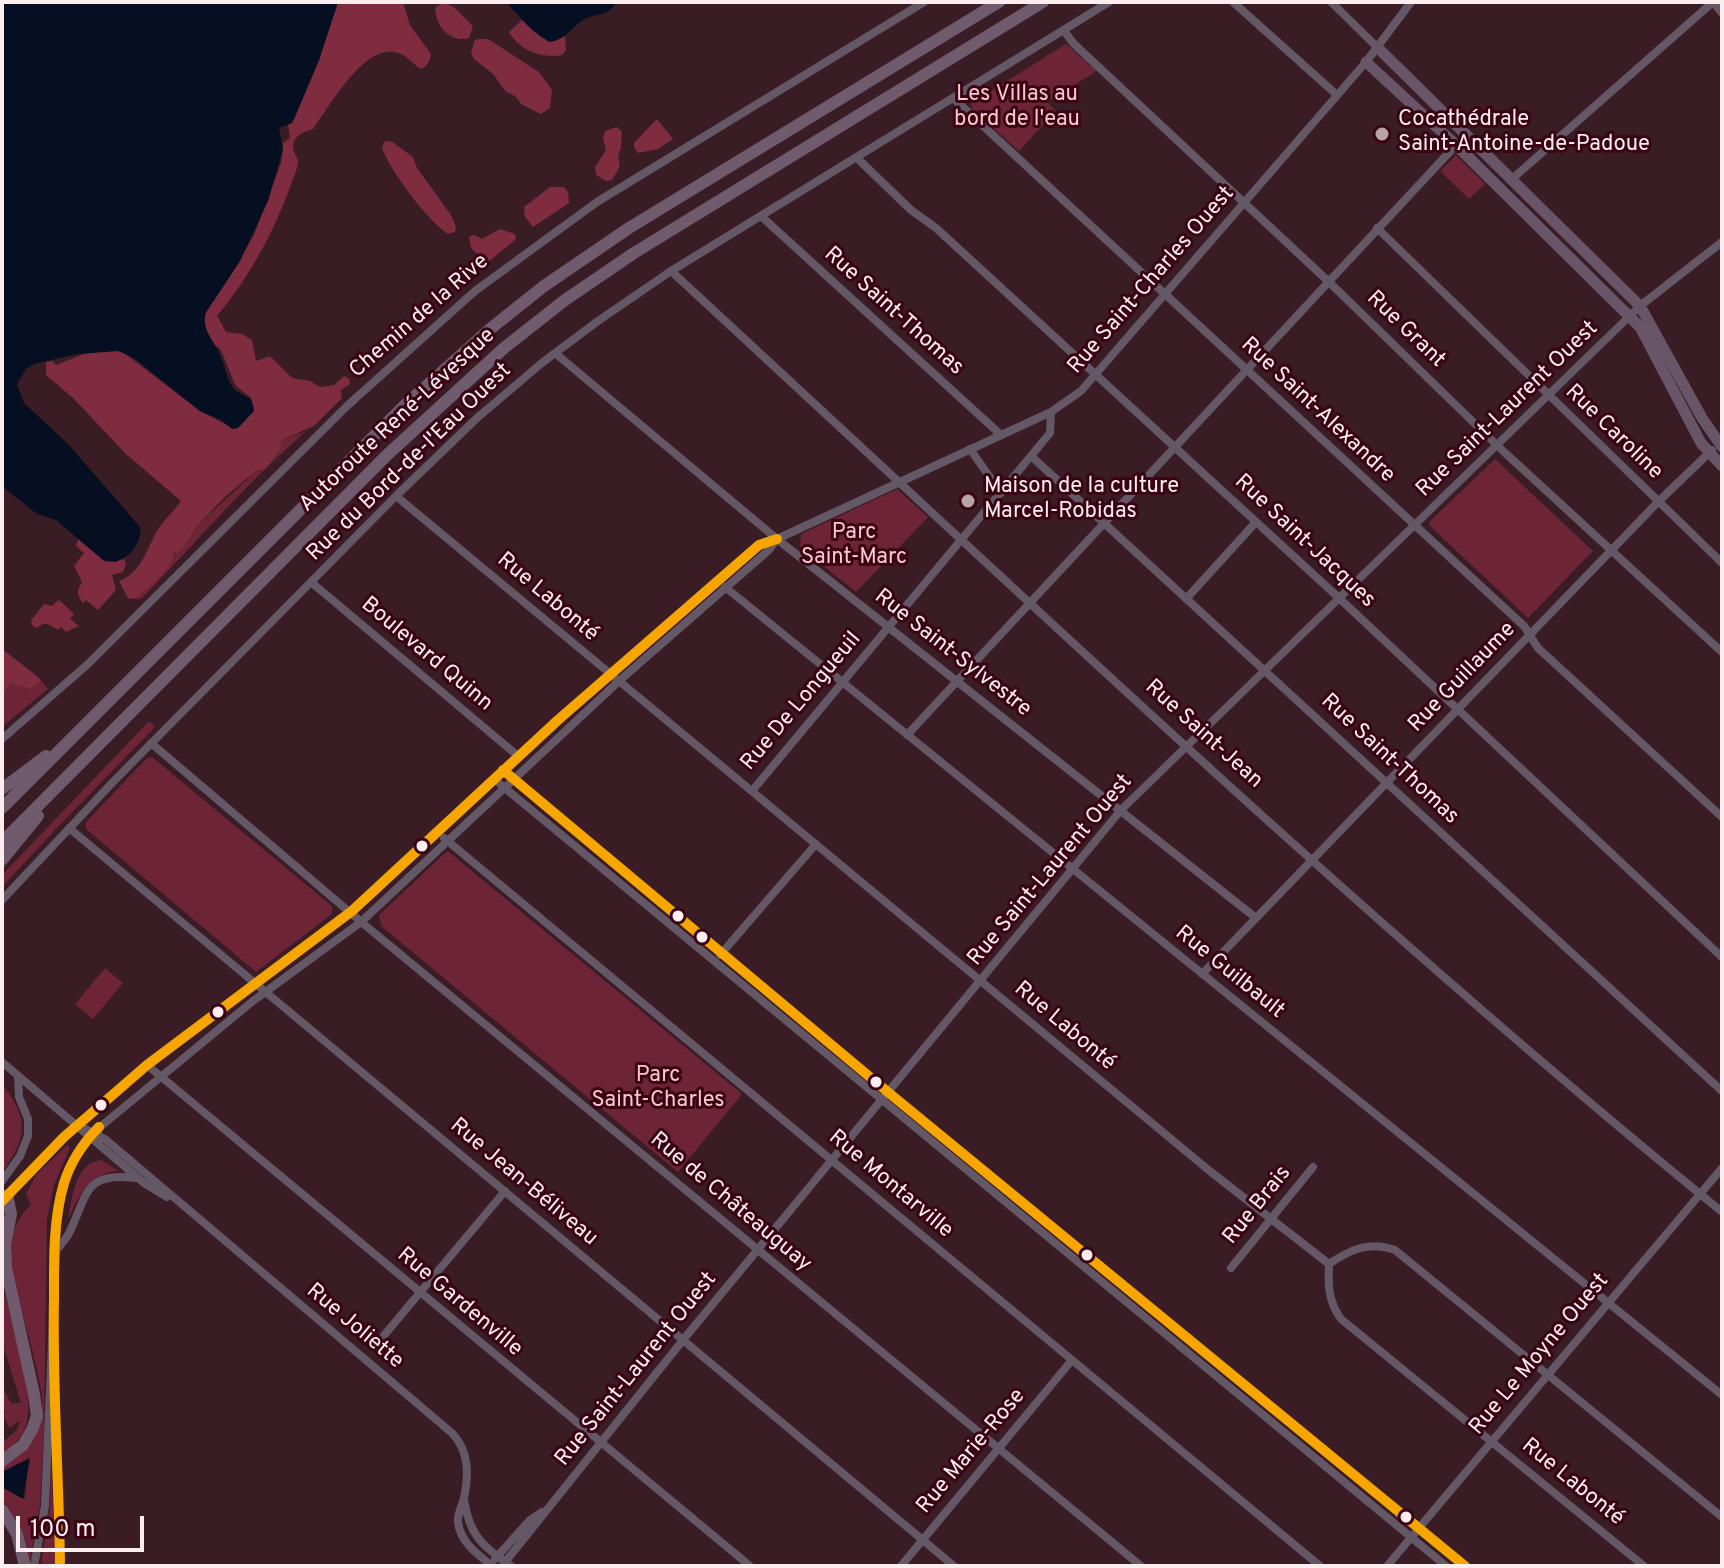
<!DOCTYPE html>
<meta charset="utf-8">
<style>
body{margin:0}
#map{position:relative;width:1724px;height:1568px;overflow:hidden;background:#391c24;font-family:Overpass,sans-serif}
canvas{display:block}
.frame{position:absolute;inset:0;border:4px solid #fcedef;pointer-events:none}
.scale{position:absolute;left:16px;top:1516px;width:128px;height:36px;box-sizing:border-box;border:4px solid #fcedef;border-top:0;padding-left:10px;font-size:24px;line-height:28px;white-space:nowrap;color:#fcedef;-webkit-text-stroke:6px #3a0415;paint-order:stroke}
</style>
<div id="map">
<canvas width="1724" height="1568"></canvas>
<div class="frame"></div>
<div class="scale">100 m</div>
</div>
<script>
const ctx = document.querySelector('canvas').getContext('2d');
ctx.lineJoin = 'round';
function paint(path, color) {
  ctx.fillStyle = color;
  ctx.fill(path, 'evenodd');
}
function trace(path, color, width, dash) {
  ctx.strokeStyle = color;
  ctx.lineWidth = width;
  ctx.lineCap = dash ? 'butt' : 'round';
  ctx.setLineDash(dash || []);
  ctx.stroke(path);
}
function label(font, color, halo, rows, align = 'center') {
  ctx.font = font + ' Overpass,sans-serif';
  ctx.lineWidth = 6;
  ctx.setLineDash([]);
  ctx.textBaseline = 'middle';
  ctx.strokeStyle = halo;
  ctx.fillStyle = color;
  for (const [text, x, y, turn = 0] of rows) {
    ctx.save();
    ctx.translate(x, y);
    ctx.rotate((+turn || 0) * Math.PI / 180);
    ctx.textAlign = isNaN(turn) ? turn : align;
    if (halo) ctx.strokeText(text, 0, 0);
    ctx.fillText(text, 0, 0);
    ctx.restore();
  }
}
paint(new Path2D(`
 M1066,44L1097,71L1047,102L1056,111L1019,151L972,109L971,103Z
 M1456,155L1485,184L1469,199L1440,171Z
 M306,431C248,482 199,539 146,594L140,599H133L154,582L197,526L257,470L282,440Z
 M1495,459L1593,551L1528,618L1429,525L1430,521Z
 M897,489L928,517L856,592L800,547L801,534Z
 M2,649L38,677L48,689L2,727Z
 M149,721L155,727L56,829L54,828V831L2,887V875Z
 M152,757L332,906V914L256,972L86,829V822L147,758Z
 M446,852H449L742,1094L678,1172L381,926L379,915Z
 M105,968L123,983L93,1019L75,1004Z
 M2,1084C29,1118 28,1138 2,1172Z
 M67,1145L70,1148L54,1185L47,1219L44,1432L40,1506L30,1560L23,1532L2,1499V1487L25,1499L28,1459L2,1472V1467C24,1456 37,1437 42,1413C47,1392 20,1308 13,1280C8,1252 10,1223 31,1205L26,1194L36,1175Z
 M101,1160L119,1171C87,1173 80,1195 68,1220C72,1198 75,1163 101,1160Z
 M2,1283C10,1318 37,1393 26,1426C21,1439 13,1446 2,1455V1440L4,1441L17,1430L20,1420L11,1427H9L3,1415L6,1411L2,1406V1386L11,1403H21L2,1342Z
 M51,1452L55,1566H41L50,1504Z`), '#6c2436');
paint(new Path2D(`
 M338,2H403L410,25L431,54C430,61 428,66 421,69C414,65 408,57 401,54C367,37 329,108 313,129C303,132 292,136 293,149C294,151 298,160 298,161C298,166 295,175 293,179C275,230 251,275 217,316L226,332L242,334L252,340L256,361L270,356L292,378L310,381L320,387L334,385L344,376L349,379L350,384L341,390L342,398L314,426L282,440L279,451L266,468L257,470L226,496L197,526L180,551L174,554C171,570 147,590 133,599L128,598L119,581C142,572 146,550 157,531C163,521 174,511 181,501L126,454L74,399L46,375V362L52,361L56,365L84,354L114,350L124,353L200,411L227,425L247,417L254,408L251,398L235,385L221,350L210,341L204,323L206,311L229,278L254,235L281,163L283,143L290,138L288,124L294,119L319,60Z
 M443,2L454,7L473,26L469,38C450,43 436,27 435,8Z
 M522,20L542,38L565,37L566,50L562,55C542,59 519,50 509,32Z
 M479,39H488L539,72L552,90L550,108L541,114L521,104L515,96L506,92L493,74L474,59L471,53L475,40Z
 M657,119L673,139L658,149L638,153L634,147V143Z
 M617,127L622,132L621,147L618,157L620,166L612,180L606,181L596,175L595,167L606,150L603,138L605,131Z
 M391,141L413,157L417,168L451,215L456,227L455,232L448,234C427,220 391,172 382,148L384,142Z
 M550,187H564L568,192L569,203L533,227L525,217L524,207Z
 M500,229L515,234L516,239L487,263L471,248L469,237L474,235L482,239Z
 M78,539L106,562L124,559L126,564L123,572L112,575L116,590L98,610L86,600L83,603C77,595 76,591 82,582L74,566L84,553L76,546Z
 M59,600L74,614L70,619L79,626L66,632L61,627L58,630C49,625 46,620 37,628L32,625L31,620L44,604L52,606Z
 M2,649L38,677L41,681L31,689L11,683L2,694Z`), '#7f2c41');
paint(new Path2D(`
 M2,2H338L319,60L294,119L292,123L279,128L283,150L268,201L240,261L205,314C202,333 217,343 222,360C226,369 227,381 234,389C238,393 246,396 251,399L254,411L238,428L232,429L221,420L200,411L135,359L119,351L77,354L34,364L26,369L17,384L24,403L69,445L140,527C143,542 129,558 115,562L103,560L56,520L37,514L2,486Z
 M506,2H614L615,4C606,17 599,13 587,18C572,25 567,40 549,42L531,29Z
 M30,1458L23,1499L2,1487V1472Z`), '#050f21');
trace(new Path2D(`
 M1233,2L1337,95
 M1331,2L1377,47
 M1064,31L1074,44L1328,281L1502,450L1722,652
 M954,99L1524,626L1538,648L1722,817
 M857,158L911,210L936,228L1339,598L1722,957
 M1512,179L1713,2L1722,13
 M761,216L1001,435
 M1377,228L1722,563
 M671,271C1016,589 1358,916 1722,1212
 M555,353L777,539L1256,918
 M970,449L1001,493
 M1031,456L1722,1091
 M396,496L1211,1172L1329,1264
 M311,582L518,756
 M725,587L1722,1395
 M1186,599L1256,522
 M907,735L1456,145
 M2,739L88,664L347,406L475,291L597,202L924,2
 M151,743L366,926L1141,1566
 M510,776L889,1093L1465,1566
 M500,784L1446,1566
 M752,791L1050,433L1051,412
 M69,828L954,1566
 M444,838L1320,1566
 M2,900L112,783L396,496L477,418L543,362L598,321L671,271L1109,2
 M720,955L816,844
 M1202,974L1658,502L1712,450
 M2,1062L144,1183L167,1197
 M147,1065L750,1566
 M78,1125L105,1139L452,1433C469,1451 469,1474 464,1498C462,1506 457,1514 458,1522C460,1542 478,1555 492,1566
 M2,1181L20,1156L28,1136V1119L19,1097L18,1076
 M2,1201L64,1137L147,1065L352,911L558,720L759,545L777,539L1051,412L1081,391L1366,62L1411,2
 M55,1252C60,1245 67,1239 70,1231C88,1194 84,1172 135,1178
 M1329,1264C1351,1249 1369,1241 1395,1250L1722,1517
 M1329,1264C1328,1285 1328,1301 1341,1319L1644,1566
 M1231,1268L1313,1167
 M376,1345L505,1191
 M54,1389L60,1566
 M464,1500C470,1537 482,1545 511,1566
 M495,1559L530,1520L542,1512
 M34,1566L45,1506L57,1226L62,1190L71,1164L81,1147L100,1127L253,1001L361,922L619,681L769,550L776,540
 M502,1566L683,1340L1121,810L1640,306L1722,242
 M901,1566L1072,1360
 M1387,1566L1722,1168`), '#645867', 8);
trace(new Path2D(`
 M1377,47L1640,306L1702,418L1722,447
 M1366,62L1456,145L1640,327L1701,443L1722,466`), '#695568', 11);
trace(new Path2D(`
 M2,789L46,756
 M2,808L405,405L490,329L544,286L629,228L999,2
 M2,842L387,455L504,348L565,300L634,253L1043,2
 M2,860L38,816
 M2,1461L23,1445L32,1430L37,1416L34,1394L6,1268L5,1245L11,1214L7,1195
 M2,1510L17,1534L25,1566`), '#6f5b6d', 12);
trace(new Path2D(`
 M503,770L889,1093L1465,1566
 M2,1201L64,1137L147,1065L352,911L558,720L759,545L777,539
 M60,1566C59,1477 52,1387 54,1298C54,1260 53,1220 64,1183C71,1161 83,1143 99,1127`), '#f7a600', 10);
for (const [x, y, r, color] of [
 [1382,134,8,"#b8a4a8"],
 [968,501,8,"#b8a4a8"],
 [422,846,7,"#fcedef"],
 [678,916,7,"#fcedef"],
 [702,937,7,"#fcedef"],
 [218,1012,7,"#fcedef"],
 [876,1082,7,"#fcedef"],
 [101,1105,7,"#fcedef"],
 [1087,1255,7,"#fcedef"],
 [1406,1517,7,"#fcedef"]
]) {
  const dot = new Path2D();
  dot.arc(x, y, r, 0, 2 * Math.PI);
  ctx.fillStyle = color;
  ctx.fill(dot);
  trace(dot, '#3a0415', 3);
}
label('22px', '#fcc6ce', '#3a0415', [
 ["Les Villas au",1017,96],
 ["bord de l'eau",1017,121],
 ["Parc",854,534],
 ["Saint-Marc",854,559],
 ["Parc",658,1077],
 ["Saint-Charles",658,1102]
]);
label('22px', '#fcedef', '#3a0415', [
 ["Cocathédrale",1398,121],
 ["Saint-Antoine-de-Padoue",1398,146],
 ["Maison de la culture",984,488],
 ["Marcel-Robidas",984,513]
], 'left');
label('22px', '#fcedef', '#3a0415', [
 ["Rue Saint-Charles Ouest",1152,281,-49],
 ["Rue Saint-Thomas",893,312,42],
 ["Chemin de la Rive",420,317,-41],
 ["Rue Grant",1405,330,44],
 ["Rue Saint-Laurent Ouest",1508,410,-44],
 ["Rue Saint-Alexandre",1317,411,43],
 ["Autoroute René-Lévesque",398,421,-43],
 ["Rue Caroline",1613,433,44],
 ["Rue du Bord-de-l'Eau Ouest",410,463,-44],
 ["Rue Saint-Jacques",1304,542,43],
 ["Rue Labonté",547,598,40],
 ["Rue Saint-Sylvestre",952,654,38],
 ["Boulevard Quinn",426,655,40],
 ["Rue Guillaume",1463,678,-46],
 ["Rue De Longueuil",802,702,-50],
 ["Rue Saint-Jean",1203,735,42],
 ["Rue Saint-Thomas",1389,760,43],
 ["Rue Saint-Laurent Ouest",1051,871,-50],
 ["Rue Guilbault",1229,973,39],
 ["Rue Labonté",1064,1027,40],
 ["Rue Jean-Béliveau",523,1183,40],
 ["Rue Montarville",890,1185,40],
 ["Rue de Châteauguay",730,1203,40],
 ["Rue Brais",1258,1206,-51],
 ["Rue Gardenville",459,1303,40],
 ["Rue Joliette",354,1327,40],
 ["Rue Le Moyne Ouest",1540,1355,-50],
 ["Rue Saint-Laurent Ouest",637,1370,-51],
 ["Rue Marie-Rose",972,1452,-50],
 ["Rue Labonté",1572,1483,39]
]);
</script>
